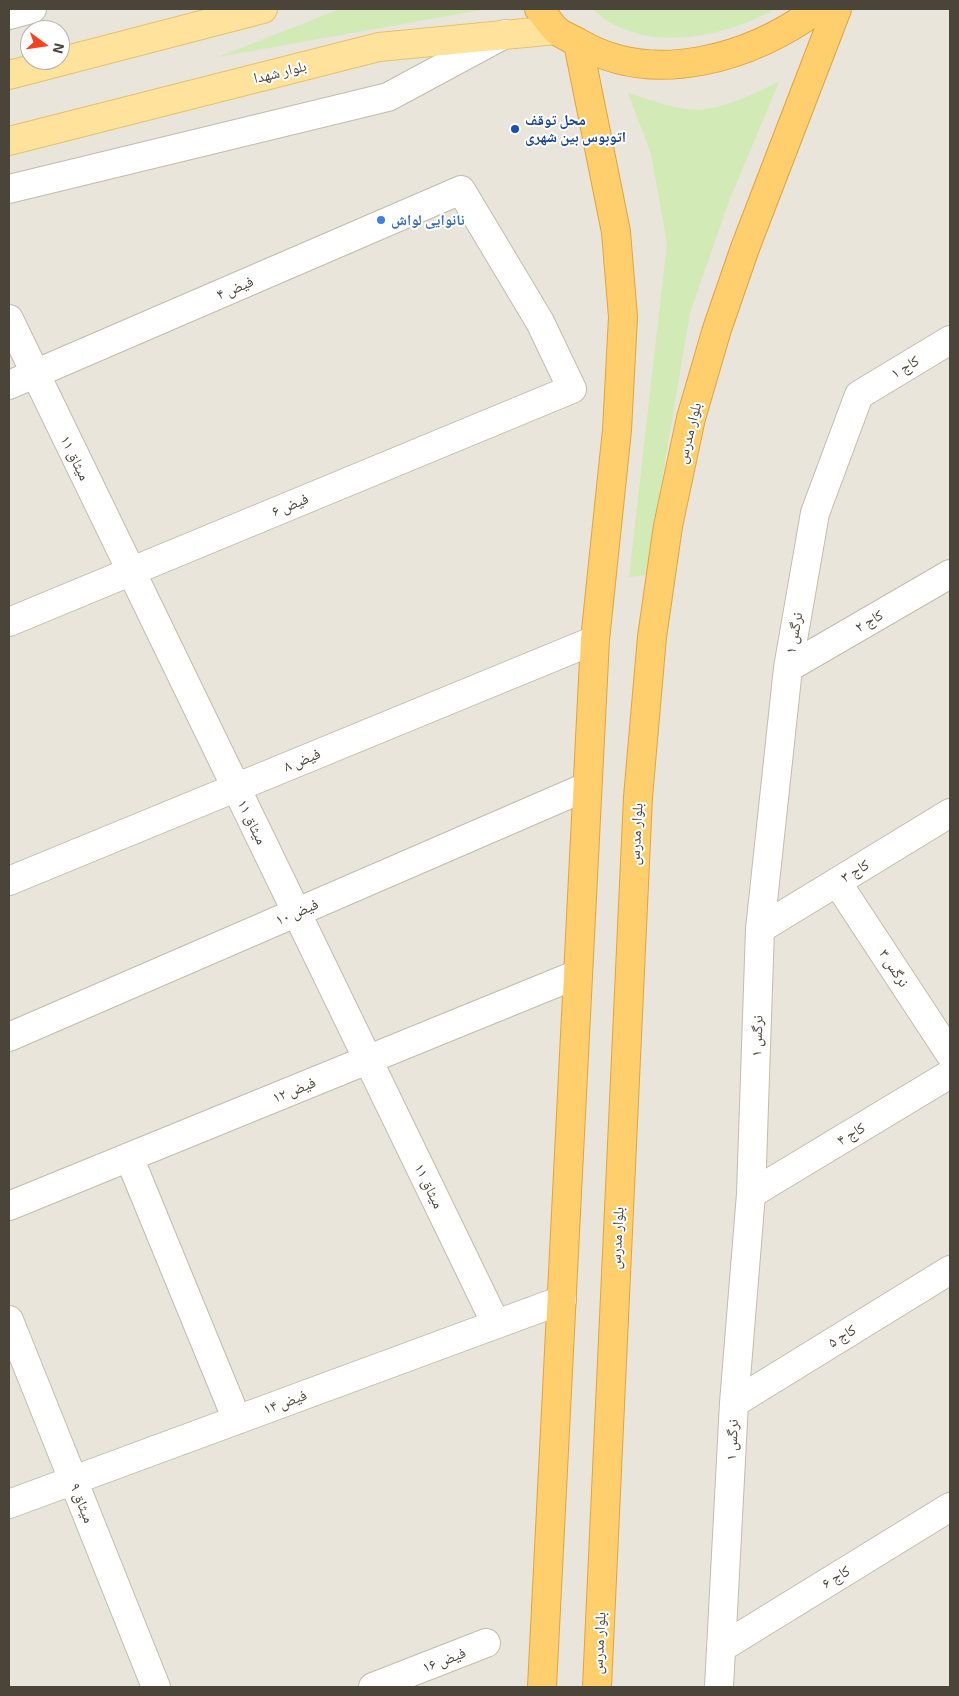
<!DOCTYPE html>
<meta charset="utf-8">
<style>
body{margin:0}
#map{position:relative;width:959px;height:1696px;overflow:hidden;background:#f6f3ec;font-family:"Exo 2",sans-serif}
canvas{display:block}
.frame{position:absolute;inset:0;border:10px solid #4b4439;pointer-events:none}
.north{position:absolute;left:20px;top:20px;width:50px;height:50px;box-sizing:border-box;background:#fff;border:1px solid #b7b4b0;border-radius:50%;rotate:104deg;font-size:14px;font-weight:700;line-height:20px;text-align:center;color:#4b4439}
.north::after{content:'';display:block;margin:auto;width:18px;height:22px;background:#fc3f1d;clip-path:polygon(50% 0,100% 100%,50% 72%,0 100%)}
</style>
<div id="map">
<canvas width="959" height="1696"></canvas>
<div class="frame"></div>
<div class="north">N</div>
</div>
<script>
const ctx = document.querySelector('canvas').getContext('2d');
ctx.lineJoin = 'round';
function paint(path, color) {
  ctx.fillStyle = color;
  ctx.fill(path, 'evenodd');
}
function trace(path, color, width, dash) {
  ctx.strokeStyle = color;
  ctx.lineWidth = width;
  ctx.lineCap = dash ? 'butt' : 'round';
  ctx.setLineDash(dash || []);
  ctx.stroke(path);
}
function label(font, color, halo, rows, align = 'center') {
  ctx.font = font + ' "Exo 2","Noto Naskh Arabic",sans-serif';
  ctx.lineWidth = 4;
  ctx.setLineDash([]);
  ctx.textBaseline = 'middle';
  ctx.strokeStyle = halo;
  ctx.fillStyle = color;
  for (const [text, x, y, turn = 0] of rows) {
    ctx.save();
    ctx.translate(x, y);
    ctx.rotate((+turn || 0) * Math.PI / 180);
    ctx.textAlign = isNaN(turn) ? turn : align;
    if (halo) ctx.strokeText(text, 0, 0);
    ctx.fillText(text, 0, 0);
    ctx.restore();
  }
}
paint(new Path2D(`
 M9,9H950V1687H9ZM30,30H60V60H30Z`), '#eae5da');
paint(new Path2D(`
 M340,9H487L218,57Z
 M593,9H592H775C729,35 660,51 611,23C604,20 598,14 593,9Z
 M779,82L729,201L690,313L646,575L629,577L667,243L651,154L628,93C652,100 681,113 707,109C732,105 756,92 779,82Z`), '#d2eab5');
const minor = new Path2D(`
 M9,15L32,9
 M9,189L388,97L505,34
 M9,319L496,1324
 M9,385L461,190L540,322L572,389L9,622
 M788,668L950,574
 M9,881L595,640
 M837,882L950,1054
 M760,929L950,813
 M9,1037L586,787
 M129,1157L237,1420
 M751,1194L950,1074
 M9,1206L578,974
 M9,1320L156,1687
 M734,1403L950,1270
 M9,1504L562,1300
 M721,1648L950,1507
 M373,1687L486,1643
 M719,1687L734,1403L751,1194L760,929L788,668L815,513L859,395L950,340`);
const major = new Path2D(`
 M9,75L263,9
 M9,141L379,47L556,30`);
const highway = new Path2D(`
 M539,9C545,15 550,24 556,30C562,35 572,39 579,43C654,87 752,58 817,9
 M542,1687L595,640L617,430L623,317L616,232L578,43
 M597,1687L638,797L652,637L668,526L691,418L717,329L745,248L837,9`);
trace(minor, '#c2bbae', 30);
trace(major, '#e6c16a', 30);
trace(highway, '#e0a43c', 30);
trace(minor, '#fff', 28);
trace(major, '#ffe39c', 28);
trace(highway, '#ffcf6e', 28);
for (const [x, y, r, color] of [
 [515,129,5,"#1a4fb4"],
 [381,220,5,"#3f7fe0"]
]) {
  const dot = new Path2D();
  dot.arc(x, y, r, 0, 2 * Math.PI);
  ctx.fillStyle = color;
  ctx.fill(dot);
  trace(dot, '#fff', 2);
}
label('15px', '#4b4439', '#fff', [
 ["بلوار شهدا",280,72,-14],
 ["فیض ۴",235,288,-23],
 ["کاج ۱",905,367,-31],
 ["بلوار مدرس",689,433,-76],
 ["میثاق ۱۱",75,458,64],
 ["فیض ۶",290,505,-22],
 ["کاج ۲",869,621,-30],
 ["نرگس ۱",794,633,-80],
 ["فیض ۸",302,760,-22],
 ["میثاق ۱۱",252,822,64],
 ["بلوار مدرس",636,834,-87],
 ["کاج ۳",855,871,-31],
 ["فیض ۱۰",297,912,-23],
 ["نرگس ۳",894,968,57],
 ["نرگس ۱",757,1036,-88],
 ["فیض ۱۲",294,1090,-22],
 ["کاج ۴",851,1134,-31],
 ["میثاق ۱۱",429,1186,64],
 ["بلوار مدرس",617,1238,-87],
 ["کاج ۵",842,1336,-32],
 ["فیض ۱۴",285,1402,-20],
 ["نرگس ۱",732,1440,-87],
 ["میثاق ۹",82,1503,68],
 ["کاج ۶",836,1577,-32],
 ["بلوار مدرس",599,1643,-87],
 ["فیض ۱۶",444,1660,-21]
]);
label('bold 15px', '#164399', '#fff', [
 ["محل توقف",525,120],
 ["اتوبوس بین شهری",525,137]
], 'left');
label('bold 15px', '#366cbe', '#fff', [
 ["نانوایی لواش",391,220]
], 'left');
</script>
